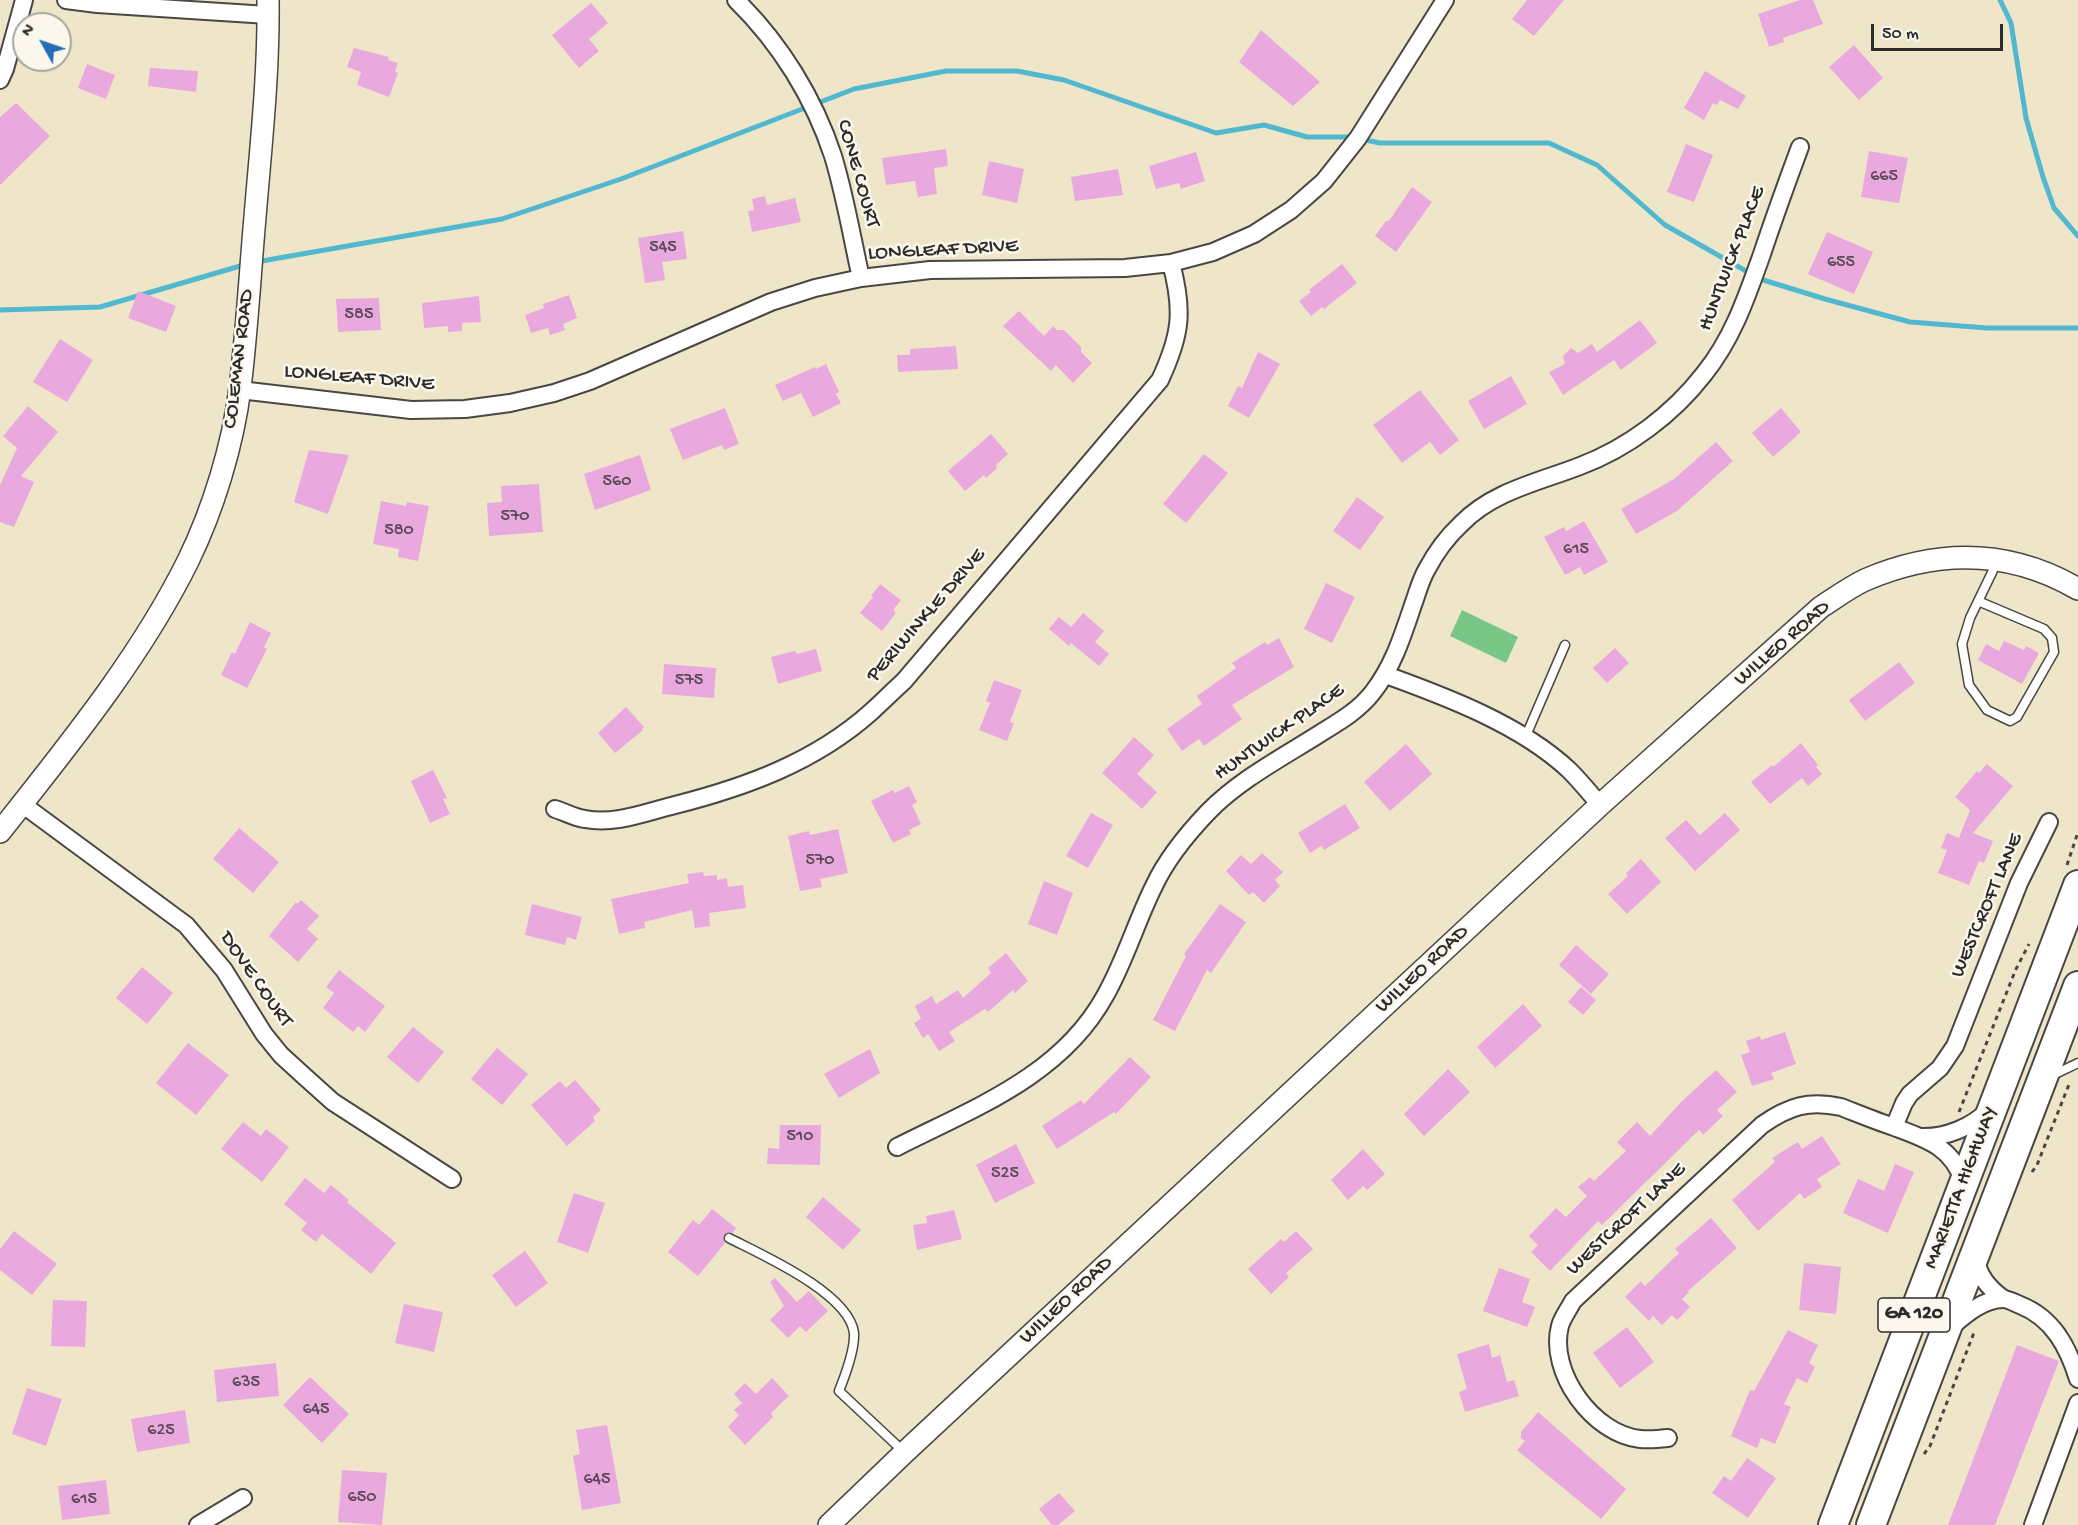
<!DOCTYPE html>
<style>
body{margin:0}
#map{position:relative;width:2078px;height:1525px;overflow:hidden;background:#efe6c9;font-family:"Gochi Hand",sans-serif}
canvas{display:block}
.north{position:absolute;left:12px;top:12px;width:60px;height:60px;box-sizing:border-box;background:#fbf7ec;border:2px solid #a8a59f;border-radius:50%;rotate:310deg;font-size:16px;font-weight:700;line-height:24px;text-align:center;color:#2b2b2b}
.north::after{content:'';display:block;margin:auto;width:21px;height:27px;background:#1f6fb2;clip-path:polygon(50% 0,100% 100%,50% 72%,0 100%)}
.scale{position:absolute;left:1871px;top:24px;width:132px;height:27px;box-sizing:border-box;border:3px solid #2b2b2b;border-top:0;padding-left:8px;font-size:18px;line-height:21px;white-space:nowrap;color:#2b2b2b;-webkit-text-stroke:4px #fbf7ec;paint-order:stroke}
</style>
<div id="map">
<canvas width="2078" height="1525"></canvas>
<div class="north">N</div>
<div class="scale">50 m</div>
</div>
<script>
const ctx = document.querySelector('canvas').getContext('2d');
ctx.lineJoin = 'round';
function paint(path, color) {
  ctx.fillStyle = color;
  ctx.fill(path, 'evenodd');
}
function trace(path, color, width, dash) {
  ctx.strokeStyle = color;
  ctx.lineWidth = width;
  ctx.lineCap = dash ? 'butt' : 'round';
  ctx.setLineDash(dash || []);
  ctx.stroke(path);
}
function label(font, color, halo, rows, align = 'center') {
  ctx.font = font + ' "Gochi Hand",sans-serif';
  ctx.lineWidth = 5;
  ctx.setLineDash([]);
  ctx.textBaseline = 'middle';
  ctx.strokeStyle = halo;
  ctx.fillStyle = color;
  for (const [text, x, y, turn = 0] of rows) {
    ctx.save();
    ctx.translate(x, y);
    ctx.rotate((+turn || 0) * Math.PI / 180);
    ctx.textAlign = isNaN(turn) ? turn : align;
    if (halo) ctx.strokeText(text, 0, 0);
    ctx.fillText(text, 0, 0);
    ctx.restore();
  }
}
paint(new Path2D(`
 M1462,610L1518,637L1506,663L1450,636Z`), '#79c786');
trace(new Path2D(`
 M2000,0L2011,23L2026,118L2043,177L2054,208L2078,236
 M256,262L502,219L621,179L854,89L946,71H1017L1064,80L1216,133L1264,125L1307,137H1351L1380,143H1549L1597,165L1665,225L1760,279L1825,299L1910,322L1987,328H2078
 M0,310L100,307L247,264`), '#52b8d0', 5);
paint(new Path2D(`
 M1527,0H1564L1534,36L1512,19Z
 M1800,0H1813L1823,24L1783,38L1784,42L1769,47L1758,14Z
 M591,3L608,23L589,39L599,51L579,68L552,35Z
 M1261,30L1320,82L1293,106L1239,62Z
 M1854,45L1883,78L1859,100L1829,67Z
 M354,48L389,57L388,60L398,63L395,72L398,73L389,97L357,85L361,72L347,67Z
 M87,64L115,75L106,99L78,88Z
 M150,68L198,71L196,92L148,86Z
 M1705,71L1746,96L1738,109L1720,100L1717,105L1713,103L1704,120L1684,108Z
 M16,103L50,136L0,185V117Z
 M1686,144L1713,155L1694,202L1667,192Z
 M946,149L948,166L934,168L937,194L918,197L915,181L886,185L882,158Z
 M1869,151L1908,158L1899,203L1861,197Z
 M1196,152L1205,181L1181,189L1179,183L1156,189L1149,166Z
 M989,161L1024,169L1017,203L982,195Z
 M1118,169L1123,195L1075,201L1071,177Z
 M1412,187L1432,202L1396,252L1375,236L1386,221H1389Z
 M765,196L767,205L795,198L801,222L752,232L748,211L754,210L752,199Z
 M683,231L687,259L662,262L665,280L645,283L638,238Z
 M1827,232L1873,252L1854,294L1808,274Z
 M1342,264L1357,283L1324,309L1322,307L1311,316L1299,301L1311,292L1309,290Z
 M138,291L176,306L166,332L128,318Z
 M569,295L577,318L563,324L565,330L550,335L548,328L531,333L525,315L544,308L543,304Z
 M479,296L481,322L462,323V331L448,332V326L424,328L422,303Z
 M379,298L381,330L338,332L336,299Z
 M1019,311L1044,336L1053,326L1057,330H1064L1081,347V352L1092,363L1073,383L1056,365L1051,371L1003,326Z
 M1640,320L1657,343L1621,370L1614,360L1563,395L1549,372L1565,364L1563,356L1571,348L1578,353L1592,344L1597,352Z
 M60,339L93,360L67,402L33,382Z
 M956,346L958,369L898,372L897,355H910V349Z
 M1258,352L1280,364L1249,418L1228,406L1238,386L1242,388Z
 M826,364L839,392L836,394L841,403L813,417L801,393L783,401L775,385L815,367L816,369Z
 M1511,376L1527,404L1484,429L1468,401Z
 M1420,390L1459,440L1440,455L1430,442L1402,463L1373,425Z
 M28,406L58,432L21,476L34,482L14,527L0,522V485L17,448L3,436Z
 M725,408L739,444L724,450L722,445L683,460L670,429Z
 M1781,408L1801,432L1773,457L1752,433Z
 M991,434L1008,454L996,465L997,468L986,478L984,475L965,491L948,471Z
 M1716,442L1733,461L1677,511L1636,534L1621,509L1674,479Z
 M309,450L349,455L328,514L294,502Z
 M1204,454L1228,473L1186,523L1163,504Z
 M640,455L651,490L595,510L584,474Z
 M539,484L543,532L489,536L487,503L502,502L501,486Z
 M1357,497L1384,517L1360,550L1333,531Z
 M381,501L406,506L407,502L429,506L418,561L398,557L399,549L373,544Z
 M1584,521L1608,562L1584,575L1580,567L1565,575L1544,537L1564,527L1566,531Z
 M1326,583L1355,597L1332,643L1304,629Z
 M880,584L901,600L893,610L896,613L882,631L860,613L873,597L871,596Z
 M1083,613L1104,631L1095,642L1109,654L1099,666L1071,643L1069,646L1049,629L1059,617L1071,627Z
 M250,622L271,633L264,647L267,649L247,688L221,675L232,652L235,654Z
 M1279,638L1294,667L1232,705L1242,719L1204,746L1199,739L1182,751L1167,729L1202,704L1197,696L1236,668L1232,663L1265,642L1267,645Z
 M2004,641L2024,650L2026,646L2039,653L2022,684L1978,660L1986,644L1999,651Z
 M1615,648L1629,663L1607,683L1593,668Z
 M816,649L822,671L778,684L771,657L795,651L797,654Z
 M1899,662L1915,683L1865,721L1849,700Z
 M664,664L716,668L714,698L662,694Z
 M994,680L1022,690L1010,722L1014,723L1007,741L979,730L990,703L986,701Z
 M626,707L644,727L642,729L643,730L615,753L598,733Z
 M1134,737L1154,755L1137,774L1157,792L1142,809L1102,773Z
 M1801,743L1818,765L1816,767L1822,774L1808,786L1802,778L1770,804L1751,782L1772,765L1773,767Z
 M1406,744L1432,774L1390,811L1364,782Z
 M1987,764L2013,786L1973,833L1993,841L1984,863L1979,861L1969,885L1938,873L1947,850L1941,848L1947,833L1959,838L1970,810L1955,797L1977,771L1979,773Z
 M433,770L447,798L443,799L450,814L430,823L411,781Z
 M909,786L917,802L912,805L921,824L909,830L911,834L893,843L871,801L893,790L895,793Z
 M1345,804L1360,828L1324,850L1321,846L1310,853L1298,833Z
 M1091,813L1113,825L1088,868L1066,856Z
 M1725,813L1740,830L1695,871L1665,838L1686,820L1700,835Z
 M239,828L279,862L253,893L213,859Z
 M838,829L848,873L820,879L822,887L800,891L788,836L809,831L810,835Z
 M1262,853L1283,872L1275,880L1280,886L1264,903L1253,892L1249,895L1226,871L1241,855L1251,864Z
 M1641,859L1661,882L1627,914L1608,894L1628,876L1626,873Z
 M703,872L704,876L717,875V880L727,878L728,887L743,885L746,908L709,913L710,926L695,928L692,910L644,922L645,928L619,934L611,899L689,883L687,874Z
 M1044,881L1073,893L1057,935L1028,924Z
 M301,900L319,916L307,929L318,939L298,962L269,936L296,902L297,904Z
 M532,904L582,917L576,940L567,937L565,945L525,935Z
 M1220,904L1246,922L1211,973L1207,970L1175,1031L1153,1020L1186,956L1184,954Z
 M1576,945L1609,974L1591,994L1559,965Z
 M1006,953L1028,981L1015,993L1013,990L988,1012L985,1009L949,1032L955,1041L939,1051L928,1034L923,1038L914,1023L921,1019L915,1006L932,996L936,1004L958,990L963,998L991,973L988,968Z
 M142,967L173,993L147,1024L116,998Z
 M339,970L385,1006L365,1032L358,1026L353,1032L323,1008L334,993L326,987Z
 M1581,987L1596,1000L1583,1015L1568,1002Z
 M1523,1004L1542,1026L1495,1068L1477,1047Z
 M413,1027L444,1052L418,1083L387,1057Z
 M1785,1032L1796,1064L1771,1073L1774,1079L1752,1086L1741,1055L1750,1052L1746,1041L1760,1036L1761,1040Z
 M188,1043L229,1075L196,1115L156,1083Z
 M497,1048L528,1074L502,1105L471,1079Z
 M870,1049L880,1073L839,1098L824,1074Z
 M1130,1057L1151,1077L1116,1114L1114,1112L1057,1149L1042,1126L1081,1100L1084,1104Z
 M1448,1069L1470,1092L1424,1136L1404,1114Z
 M1716,1070L1737,1092L1717,1110L1723,1116L1703,1135L1699,1130L1602,1225L1598,1221L1550,1271L1531,1252L1538,1245L1529,1236L1556,1208L1566,1217L1587,1196L1578,1187L1590,1177L1594,1181L1626,1151L1617,1142L1637,1122L1650,1136L1681,1102Z
 M575,1080L601,1110L593,1117L595,1121L567,1146L531,1105L560,1081L566,1088Z
 M243,1122L261,1136L266,1129L289,1147L262,1182L221,1149Z
 M780,1125H821L820,1165L767,1164L768,1148L779,1149Z
 M1822,1136L1841,1164L1817,1179L1822,1187L1804,1199L1800,1193L1758,1231L1732,1200L1775,1162L1772,1158L1798,1142L1802,1149Z
 M1016,1144L1035,1183L995,1203L976,1165Z
 M1363,1149L1385,1174L1367,1190L1363,1186L1348,1200L1331,1180Z
 M1895,1164L1914,1172L1888,1233L1843,1213L1858,1179L1884,1191Z
 M305,1178L324,1193L331,1185L349,1200L347,1202L396,1243L371,1274L322,1234L316,1242L301,1230L307,1223L284,1204Z
 M574,1193L605,1203L588,1253L557,1242Z
 M823,1197L861,1230L843,1250L806,1217Z
 M712,1209L736,1228L733,1233L728,1232L724,1235L723,1239L725,1243L698,1276L668,1252L693,1220L699,1225Z
 M954,1210L962,1239L917,1250L913,1225L927,1223L926,1216Z
 M1711,1218L1737,1248L1688,1291L1689,1292L1682,1299L1690,1307L1677,1320L1672,1315L1662,1325L1653,1316L1649,1321L1625,1297L1641,1281L1645,1286L1679,1253L1675,1249Z
 M14,1231L57,1264L32,1295L0,1270V1249Z
 M1296,1231L1313,1249L1286,1273L1289,1277L1271,1294L1248,1269L1281,1239L1284,1242Z
 M525,1251L548,1283L516,1307L492,1275Z
 M1804,1263L1841,1267L1836,1314L1799,1310Z
 M1499,1268L1530,1279L1522,1302L1535,1307L1527,1327L1483,1311Z
 M775,1278L797,1302L809,1291L828,1311L806,1332L800,1326L788,1338L770,1320L784,1306L770,1282Z
 M53,1300L87,1301L85,1347L51,1346Z
 M404,1304L443,1312L434,1352L395,1343Z
 M1627,1327L1654,1362L1620,1388L1593,1353Z
 M1788,1330L1818,1345L1809,1363L1815,1367L1807,1383L1797,1378L1784,1404L1791,1407L1775,1444L1761,1438L1757,1448L1731,1436L1750,1390L1754,1391Z
 M1489,1344L1492,1358L1500,1355L1507,1382L1514,1380L1519,1396L1465,1412L1459,1392L1467,1389L1457,1354Z
 M2017,1345L2059,1361L1995,1525H1948Z
 M276,1363L279,1396L217,1402L214,1370Z
 M310,1377L349,1414L322,1443L283,1405Z
 M772,1378L789,1396L771,1413L773,1417L745,1445L728,1427L739,1415L734,1410L742,1403L734,1394L745,1383L756,1394Z
 M27,1388L62,1399L46,1446L12,1434Z
 M185,1410L190,1443L137,1452L131,1419Z
 M1538,1412L1626,1489L1601,1519L1517,1450L1525,1441L1521,1438V1432Z
 M607,1425L621,1503L582,1510L573,1456L580,1454L576,1430Z
 M1747,1458L1776,1478L1748,1518L1712,1493L1724,1476L1731,1481Z
 M342,1470L387,1473L382,1525L338,1522Z
 M106,1480L110,1514L62,1520L58,1486Z
 M1059,1493L1075,1511L1058,1525H1052L1039,1509Z`), '#eaa9de');
const service = new Path2D(`
 M1978,601L2044,629L2052,638L2054,652L2017,717L2010,721L1987,710L1969,685L1962,644L1970,618L1998,560
 M1525,738L1565,645
 M2053,1075L2078,1063
 M729,1238C762,1255 849,1293 854,1333C855,1350 845,1376 839,1391L904,1452`);
const minor = new Path2D(`
 M66,0L97,4L268,15
 M736,0C780,43 814,98 833,156C845,195 852,238 861,278
 M0,80L5,69L24,0
 M240,390L411,410L465,409L510,403L554,393L590,381L771,302L815,288L861,278L930,270L1125,268L1171,263L1213,252L1254,234L1291,210L1324,181L1358,138L1445,0
 M1386,675C1447,697 1521,725 1569,770C1580,781 1590,793 1600,805
 M22,804L186,925L224,970L264,1034L281,1055L304,1076L333,1102L452,1179
 M555,809C565,812 575,818 585,819C615,825 646,812 675,805C746,787 815,762 871,712C882,702 893,691 904,681L1160,380C1181,335 1184,311 1171,263
 M1894,1127L1904,1103L1910,1094L1940,1068L1955,1046L2019,883L2049,822
 M1921,1137C1946,1138 1972,1127 1990,1109
 M897,1147C974,1108 1061,1076 1105,996C1125,961 1136,922 1154,886C1167,858 1187,834 1208,812C1240,779 1285,756 1324,731C1342,720 1360,709 1373,692C1394,665 1403,634 1414,602C1418,591 1421,579 1427,569C1436,552 1447,537 1461,524C1493,491 1539,482 1580,466C1628,448 1673,414 1704,374C1733,338 1747,296 1762,254C1774,218 1787,182 1800,147
 M1975,1257C1978,1275 1989,1289 2004,1299
 M1951,1327C1965,1315 1983,1299 2003,1299C2008,1299 2015,1303 2020,1305C2053,1318 2068,1347 2078,1379
 M1668,1438C1659,1439 1649,1440 1640,1439C1593,1434 1548,1372 1560,1326C1562,1318 1569,1309 1573,1301L1762,1125C1789,1106 1809,1100 1841,1107C1859,1114 1876,1121 1894,1127C1926,1139 1953,1147 1964,1183
 M198,1525L243,1498
 M2033,1525L2078,1403`);
const tertiary = new Path2D(`
 M0,832C67,747 140,658 188,561C213,510 233,445 240,388C247,331 250,274 255,217C261,145 269,72 268,0
 M829,1525L904,1453L1600,805L1821,607C1835,598 1850,587 1865,580C1937,549 2009,549 2078,589`);
const trunk = new Path2D(`
 M1833,1525L2078,885
 M1871,1525L2078,986`);
trace(service, '#484743', 11);
trace(minor, '#484743', 20);
trace(tertiary, '#484743', 24);
trace(trunk, '#484743', 32);
trace(new Path2D(`
 M2067,865L2078,832
 M1959,1112L2016,969L2029,944
 M2032,1172L2037,1165L2070,1082
 M1924,1454L1930,1446L1975,1330`), '#484743', 3, [4.5, 4.5]);
trace(service, '#fff', 8);
trace(minor, '#fff', 16);
trace(tertiary, '#fff', 21);
trace(trunk, '#fff', 28);
label('18px', '#5b4a58', null, [
 ["665",1884,177],
 ["545",663,248],
 ["655",1841,263],
 ["585",359,315],
 ["560",617,482],
 ["570",515,517],
 ["580",399,531],
 ["615",1576,550],
 ["575",689,681],
 ["570",820,861],
 ["510",800,1137],
 ["525",1005,1174],
 ["635",246,1383],
 ["645",316,1410],
 ["625",161,1431],
 ["645",597,1480],
 ["650",362,1498],
 ["615",84,1500]
]);
for (const [x, y, w] of [
 [1914,1315,72]
]) {
  const box = new Path2D();
  box.roundRect(x - w / 2, y - 17, w, 34, 4.5);
  ctx.fillStyle = '#fbf7ec';
  ctx.fill(box);
  trace(box, '#2b2b2b', 1.5);
}
label('bold 20px', '#2b2b2b', null, [
 ["GA 120",1914,1315]
]);
label('21px', '#2b2b2b', '#fbf7ec', [
 ["CONE COURT",857,174,74],
 ["LONGLEAF DRIVE",943,251,-3],
 ["HUNTWICK PLACE",1733,259,-69],
 ["COLEMAN ROAD",240,359,-83],
 ["LONGLEAF DRIVE",359,379,5],
 ["PERIWINKLE DRIVE",927,616,-49],
 ["WILLEO ROAD",1783,644,-41],
 ["HUNTWICK PLACE",1280,733,-35],
 ["WESTCROFT LANE",1988,906,-67],
 ["WILLEO ROAD",1423,970,-43],
 ["DOVE COURT",255,980,55],
 ["MARIETTA HIGHWAY",1962,1188,-69],
 ["WESTCROFT LANE",1627,1220,-43],
 ["WILLEO ROAD",1067,1301,-43]
]);
</script>
